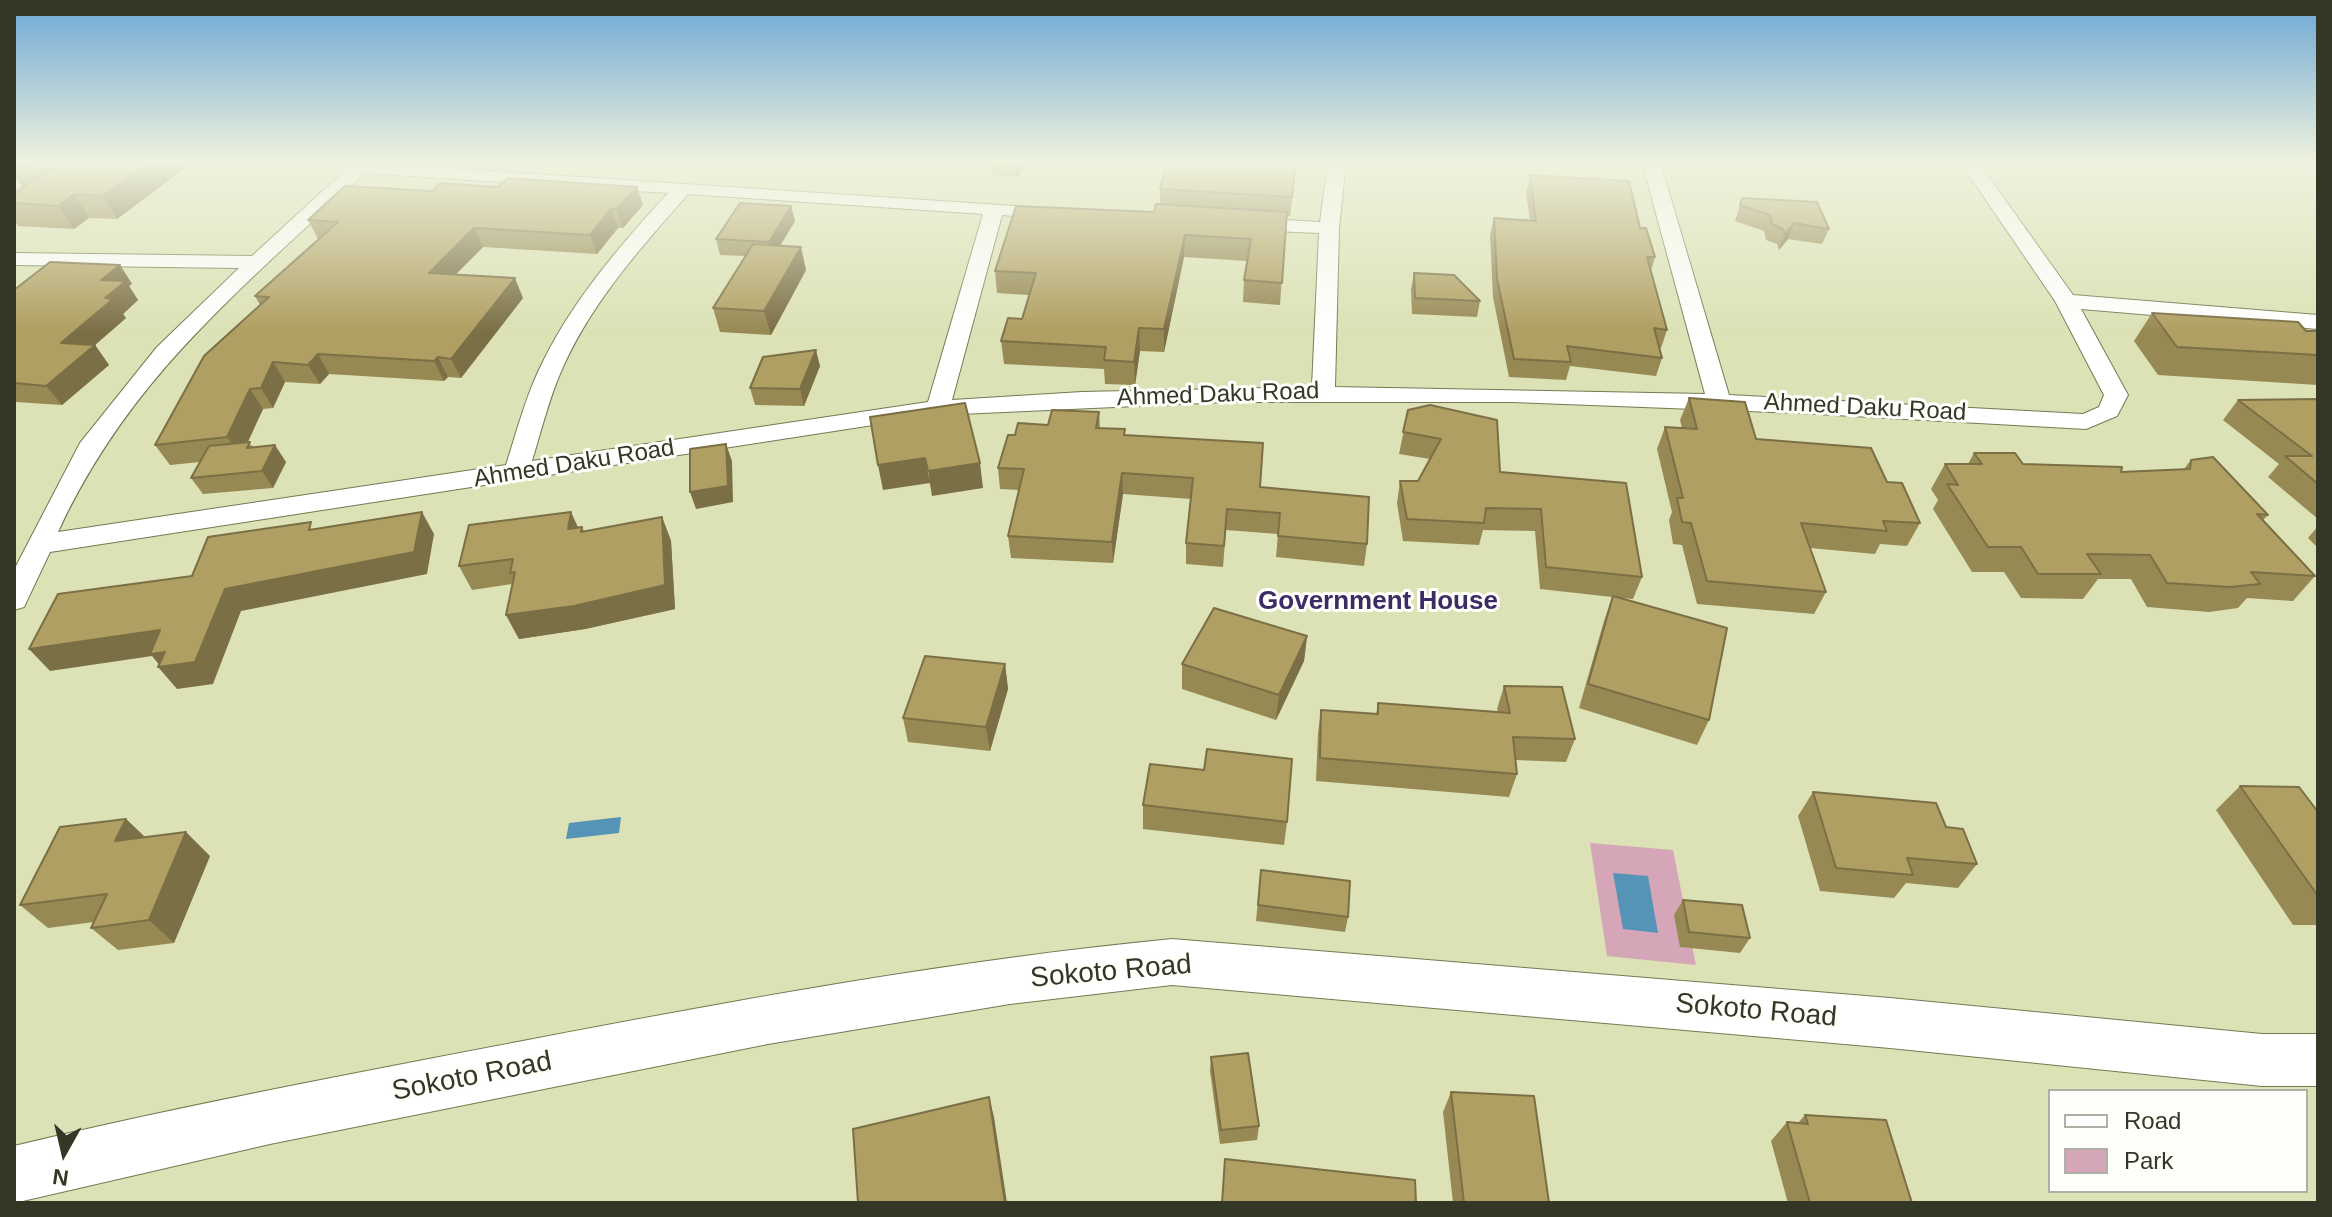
<!DOCTYPE html>
<style>
body{margin:0}
#map{position:relative;width:2332px;height:1217px;overflow:hidden;background:#dce2b6;font-family:Arial,sans-serif}
canvas{display:block}
.frame{position:absolute;inset:0;border:16px solid #353726;pointer-events:none}
.legend{position:absolute;left:2048px;top:1089px;width:260px;height:104px;box-sizing:border-box;background:#fefffb;border:2px solid #aeafa6;margin:0;padding:10px 14px;list-style:none;font-size:24px;color:#353726}
.legend li{display:flex;align-items:center;gap:16px;height:40px}
.legend b{width:40px;border:2px solid #aeafa6}
.north{position:absolute;left:24px;top:1113px;width:80px;height:80px;-webkit-text-stroke:6px #fefffb;paint-order:stroke;rotate:188deg;font-size:22px;font-weight:700;line-height:32px;text-align:center;color:#353726}
.north::after{content:'';display:block;margin:auto;width:28px;height:36px;background:#353726;clip-path:polygon(50% 0,100% 100%,50% 72%,0 100%)}
</style>
<div id="map">
<canvas width="2332" height="1217"></canvas>
<div class="frame"></div>
<ul class="legend">
<li><b style="height:10px;background:#fff"></b>Road</li>
<li><b style="height:22px;background:#d4a6b7"></b>Park</li>
</ul>
<div class="north">N</div>
</div>
<script>
const ctx = document.querySelector('canvas').getContext('2d');
ctx.lineJoin = 'round';
function paint(path, color) {
  ctx.fillStyle = color;
  ctx.fill(path, 'evenodd');
}
function trace(path, color, width, dash) {
  ctx.strokeStyle = color;
  ctx.lineWidth = width;
  ctx.lineCap = dash ? 'butt' : 'round';
  ctx.setLineDash(dash || []);
  ctx.stroke(path);
}
function label(font, color, halo, rows, align = 'center') {
  ctx.font = font + ' Arial,sans-serif';
  ctx.lineWidth = 6;
  ctx.setLineDash([]);
  ctx.textBaseline = 'middle';
  ctx.strokeStyle = halo;
  ctx.fillStyle = color;
  for (const [text, x, y, turn = 0] of rows) {
    ctx.save();
    ctx.translate(x, y);
    ctx.rotate((+turn || 0) * Math.PI / 180);
    ctx.textAlign = isNaN(turn) ? turn : align;
    if (halo) ctx.strokeText(text, 0, 0);
    ctx.fillText(text, 0, 0);
    ctx.restore();
  }
}
paint(new Path2D(`
 M1590,843L1673,850L1696,965L1607,956Z`), '#d4a6b7');
paint(new Path2D(`
 M621,817L619,833L566,839L569,823Z
 M1613,873L1648,876L1658,933L1623,929Z`), '#5694b7');
const street = new Path2D(`
 M35,162H56L14,191V176Z
 M354,162L1060,209L1063,213L1053,219L1002,215L952,400L1082,392L1312,387L1319,233L1250,230L1240,224L1250,218L1320,222L1328,162H1346L1339,228L1335,387L1705,394L1642,162H1660L1729,395L2083,414L2099,407L2104,395L2055,301L1960,162H1978L2073,295L2318,315V329L2081,309L2128,395L2117,416L2086,429L1799,413L1512,402H1225L938,415L50,552L24,607L14,610V570L80,443L157,347L239,268L14,265V253L252,256ZM364,173L668,193C618,248 569,304 538,372C524,402 516,434 506,465L58,532C131,374 243,289 364,173ZM688,194L983,214L928,402L532,461C541,432 548,402 560,374C589,305 639,250 688,194Z`);
const secondary = new Path2D(`
 M1172,939L1890,998L2262,1034H2318V1086H2262L1890,1048L1172,985L1010,1004L768,1044L270,1144L14,1203V1146C184,1105 356,1073 528,1040C742,999 955,960 1172,939Z`);
trace(street, '#757a52', 2);
trace(secondary, '#757a52', 2);
paint(street, '#fff');
paint(secondary, '#fff');
paint(new Path2D(`
 M193,162L117,219L89,218L74,229L18,226L14,220V194L23,188L14,176V163Z
 M991,162H1026L1018,177L992,175Z
 M1297,162L1290,216H1286L1280,305L1243,302L1244,280L1247,261L1184,257L1164,352L1140,351L1135,385L1105,384L1104,369L1004,364L1001,341L1022,319L1029,295L997,293L995,271L1154,212L1160,204V189Z
 M1530,175L1640,228L1655,257L1651,271L1667,330L1661,348H1659L1662,358L1656,376L1570,366L1566,380L1509,377L1493,297L1490,235L1494,218L1530,220L1526,193Z
 M498,187H637L643,205L623,228H618L597,254L483,247L456,274L523,298L461,378L448,377L444,381L329,374L320,384L285,382L273,408L263,409L247,443L254,447L286,462L273,488L203,494L191,478L200,462L170,465L155,445L260,305L255,296L319,239H318L308,220L432,191Z
 M1742,198L1829,229L1822,244L1788,239L1779,250L1777,244L1766,240L1764,231L1735,221Z
 M791,206L795,221L780,245L806,270L771,335L720,332L713,308L745,256L720,255L716,239Z
 M120,265L132,284L129,286L138,300L123,314L126,318L95,345L109,365L62,405L16,402L14,404V290Z
 M1414,273L1480,301L1477,317L1412,314L1411,289Z
 M2152,313L2318,331V385L2158,375L2134,341Z
 M820,366L804,406L755,405L750,388Z
 M1689,398L1756,439L1887,482L1920,523L1907,546L1880,544L1875,554L1810,548L1826,592L1814,614L1697,604L1682,545L1673,544L1669,520L1672,512L1657,449L1665,427L1682,428L1680,420Z
 M2318,399V519L2268,477L2279,464L2223,420L2238,400Z
 M1408,410L1500,472L1642,577L1633,599L1620,598L1709,720L1697,745L1579,708L1604,621L1612,597L1540,589L1535,531L1483,530L1479,545L1403,541L1397,503L1400,481H1418L1430,459L1399,454Z
 M1099,412L1100,428L1125,429V435L1260,487L1367,544L1364,566L1276,557L1278,534L1226,530L1223,567L1186,564V543L1191,499L1123,494L1113,563L1011,558L1008,536L1019,490L1000,489L998,468L1015,435Z
 M1974,453L2023,464L2121,472L2183,470L2191,460L2268,515L2263,520L2315,576L2293,601L2247,598L2238,608L2209,612L2147,607L2131,579H2098L2083,599L2021,598L2004,572H1972L1933,509L1938,500L1931,489L1945,464H1968Z
 M662,517L671,541L675,609L585,629L519,639L506,615L512,584L472,590L459,566L578,528L582,527L584,531Z
 M2318,526V548L2308,538Z
 M1307,636L1304,661L1276,720L1182,689V664Z
 M1005,664L1008,689L990,751L908,742L903,718Z
 M1504,686L1575,739L1566,762L1515,760L1517,774L1509,797L1316,781L1318,733L1321,710L1376,714L1378,703L1498,712L1497,709Z
 M1204,770L1287,822L1284,845L1143,829V805Z
 M2240,786L2318,812V925H2293L2216,810Z
 M1813,792L1946,827L1977,864L1958,888L1906,883L1894,898L1820,891L1798,816Z
 M126,819L145,837L210,856L174,943L118,950L91,928L94,922L48,928L20,905Z
 M1261,870L1348,917L1345,932L1256,921Z
 M1683,900L1750,938L1740,953L1680,947L1674,915Z
 M1211,1057L1259,1126L1257,1140L1220,1144L1210,1071Z
 M1451,1092L1549,1203H1453L1443,1112Z
 M1805,1115L1912,1203H1788L1771,1141L1787,1122L1798,1123Z`), '#978954');
paint(new Path2D(`
 M149,162H193L117,219L102,196Z
 M1018,162H1026L1018,177L1017,163Z
 M637,187L643,205L623,228L616,209Z
 M74,194L89,218L74,229L58,206Z
 M791,206L795,221L773,258L769,242Z
 M611,209L618,228L597,254L590,235Z
 M1794,223L1788,239L1779,250L1785,234Z
 M474,228L483,247L438,292L429,273Z
 M1185,235L1184,257L1164,352V329Z
 M801,247L806,270L771,335L764,311Z
 M120,265L132,284L129,286L138,300L123,314L126,318L88,351L95,345L109,365L62,405L46,386L61,343L105,298L101,280Z
 M515,278L523,298L461,378L451,359Z
 M1139,328L1140,351L1135,385L1134,362Z
 M816,350L820,366L804,406L800,389Z
 M318,354L329,374L320,384L308,365Z
 M438,357L448,377L444,381L434,361Z
 M273,362L285,382L273,408L261,388Z
 M250,389L263,409L241,457L227,437Z
 M726,444L732,461L733,502L696,509L690,492Z
 M275,445L286,462L273,488L262,471Z
 M925,458L930,483L883,490L878,465Z
 M980,463L983,488L932,496L928,471Z
 M1122,473L1123,494L1113,563L1112,542Z
 M422,512L434,534L427,574L241,611L213,684L177,689L158,667H161L152,656L50,671L29,649L160,630L225,589Z
 M571,512L582,536L568,529Z
 M662,517L671,541L675,609L585,629L519,639L506,615Z
 M1307,636L1304,661L1276,720L1279,695Z
 M1005,664L1008,689L990,751L986,727Z
 M126,819L150,842L115,841Z
 M186,832L210,856L174,943L149,920Z
 M989,1097L994,1117L1007,1203H1005Z`), '#7b6f45');
const building = new Path2D(`
 M16,162H149L102,196L74,194L58,206L14,203V194L51,169L14,167V163Z
 M1166,162H1296L1292,197L1160,189Z
 M1530,175L1629,181L1640,228H1646L1655,257H1647L1667,330L1654,328L1662,358L1567,346L1571,362L1514,359L1497,279L1494,218L1536,221Z
 M508,178L637,187L616,209H611L590,235L474,228L429,273L515,278L451,359L438,357L434,361L318,354L308,365L273,362L261,388L250,389L227,437L155,445L204,356L269,297L255,296L338,222L308,220L345,186L432,191L440,183L498,187Z
 M1742,198L1817,202L1829,229L1794,223L1785,234L1783,229L1772,224L1770,215L1740,205Z
 M740,203L791,206L769,242L716,239Z
 M1156,204L1287,212L1282,283L1244,280L1251,239L1185,235L1164,329L1139,328L1134,362L1104,360L1106,347L1001,341L1008,318L1022,319L1036,273L995,271L1016,206L1154,212Z
 M753,244L801,247L764,311L713,308Z
 M50,262L120,265L101,280L126,281L105,298L113,299L61,343L95,345L46,386L14,383V290Z
 M1414,273L1454,275L1480,301L1415,298Z
 M2152,313L2298,322L2306,331H2318V355L2177,347Z
 M816,350L800,389L750,388L763,357Z
 M1689,398L1745,402L1756,439L1871,448L1887,482L1902,483L1920,523L1883,521L1887,531L1801,523L1826,592L1707,581L1691,523L1682,522L1677,498H1683L1665,427L1697,429Z
 M2318,399V484L2285,456H2312L2238,400Z
 M965,403L980,463L928,471L925,458L878,465L870,417Z
 M1430,405L1497,420L1500,472L1626,483L1642,577L1546,567L1541,509L1486,508L1484,523L1407,519L1400,481H1418L1441,439L1403,432L1408,410Z
 M1052,410L1099,412L1096,428L1125,429L1124,435L1263,443L1260,487L1369,497L1367,544L1278,536L1280,513L1227,509L1224,546L1186,543L1193,478L1122,473L1112,542L1008,536L1024,469L998,468L1008,435H1015L1018,423L1048,425Z
 M250,442L247,448L275,445L262,471L191,478L209,446Z
 M726,444L728,486L690,492V449Z
 M1974,453H2015L2023,464L2122,467L2121,472L2190,469L2191,460L2213,457L2268,515L2257,514L2315,576L2251,572L2260,584L2230,587L2167,583L2150,555L2087,554L2101,574H2038L2021,547H1988L1947,484L1958,485L1945,464H1982Z
 M422,512L414,552L225,589L195,662L158,667L165,652L150,654L160,630L29,649L58,594L192,576L208,537L311,522L309,530Z
 M571,512L568,529L582,527L581,532L662,517L665,585L574,606L506,615L515,572L510,573L513,559L459,566L469,525Z
 M1613,596L1727,628L1709,720L1588,684Z
 M1214,608L1307,636L1279,695L1182,664Z
 M925,656L1005,664L986,727L903,718Z
 M1504,686L1562,687L1575,739L1513,737L1517,774L1320,758L1321,710L1378,714V703L1510,713Z
 M1207,749L1292,759L1287,822L1143,805L1150,764L1204,770Z
 M2240,786L2299,787L2318,812V896Z
 M1813,792L1936,803L1946,827L1963,829L1977,864L1907,858L1913,875L1836,868Z
 M126,819L115,841L186,832L149,920L91,928L107,894L20,905L60,827Z
 M1261,870L1350,881L1348,917L1258,905Z
 M1683,900L1742,905L1750,938L1689,932Z
 M1248,1053L1259,1126L1221,1130L1211,1057Z
 M1451,1092L1534,1096L1549,1203H1464Z
 M989,1097L1005,1203H858L853,1129Z
 M1805,1115L1886,1120L1912,1203H1810L1787,1122L1808,1124Z
 M1225,1159L1415,1180L1416,1203H1222Z`);
paint(building, '#b09f62');
trace(building, '#7b6f45', 2);
const sky = ctx.createLinearGradient(0, 0, 0, 332);
sky.addColorStop(0, '#6da7d4');
sky.addColorStop(0.49, '#eff2de');
sky.addColorStop(1, '#eff2de00');
ctx.fillStyle = sky;
ctx.fillRect(0, 0, 2332, 332);
label('24px', '#353726', '#fefffb', [
 ["Ahmed Daku Road",1218,395,-2],
 ["Ahmed Daku Road",1865,408,3],
 ["Ahmed Daku Road",574,464,-9]
]);
label('bold 26px', '#3d2b66', '#fefffb', [
 ["Government House",1378,602]
]);
label('28px', '#353726', '#fefffb', [
 ["Sokoto Road",1111,972,-5],
 ["Sokoto Road",1756,1011,5],
 ["Sokoto Road",472,1077,-11]
]);
</script>
